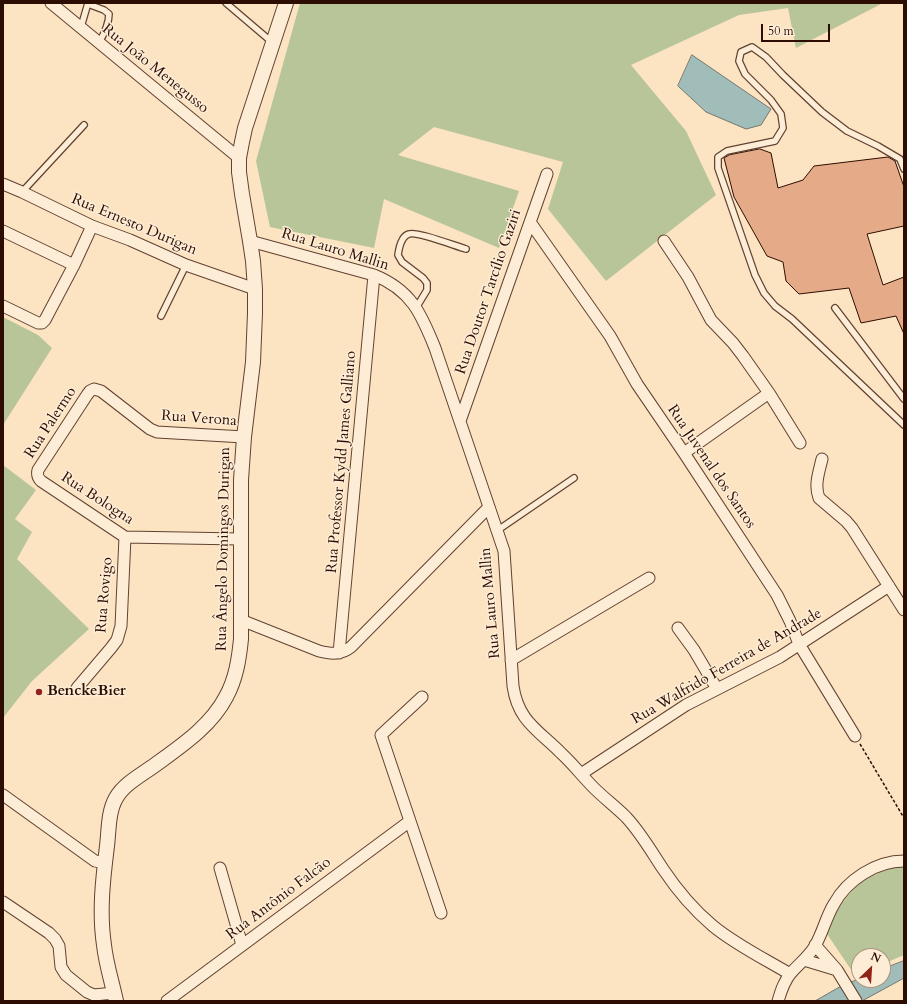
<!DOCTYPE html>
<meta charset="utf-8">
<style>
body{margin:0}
#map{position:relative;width:907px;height:1004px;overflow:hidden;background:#fce3c1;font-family:Cardo,serif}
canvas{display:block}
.frame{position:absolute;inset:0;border:4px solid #2d0d01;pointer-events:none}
.north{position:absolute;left:851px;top:948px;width:40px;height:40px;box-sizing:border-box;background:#fdedd7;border:1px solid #aa9381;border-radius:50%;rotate:25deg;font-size:11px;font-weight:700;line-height:16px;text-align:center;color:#2d0d01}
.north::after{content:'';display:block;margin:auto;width:14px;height:18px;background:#8f2418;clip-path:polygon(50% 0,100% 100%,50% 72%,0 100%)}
.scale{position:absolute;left:761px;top:24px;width:69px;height:18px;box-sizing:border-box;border:2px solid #2d0d01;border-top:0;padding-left:5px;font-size:12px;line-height:14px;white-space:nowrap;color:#2d0d01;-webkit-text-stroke:3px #fdedd7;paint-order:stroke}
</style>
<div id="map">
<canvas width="907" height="1004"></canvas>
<div class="frame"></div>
<div class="north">N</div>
<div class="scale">50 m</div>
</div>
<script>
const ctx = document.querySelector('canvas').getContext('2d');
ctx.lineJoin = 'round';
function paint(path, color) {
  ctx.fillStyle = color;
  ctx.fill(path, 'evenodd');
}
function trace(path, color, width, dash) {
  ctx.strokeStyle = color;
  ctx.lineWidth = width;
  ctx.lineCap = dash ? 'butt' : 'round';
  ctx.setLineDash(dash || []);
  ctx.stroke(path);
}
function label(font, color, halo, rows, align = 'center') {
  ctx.font = font + ' Cardo,serif';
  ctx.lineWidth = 3;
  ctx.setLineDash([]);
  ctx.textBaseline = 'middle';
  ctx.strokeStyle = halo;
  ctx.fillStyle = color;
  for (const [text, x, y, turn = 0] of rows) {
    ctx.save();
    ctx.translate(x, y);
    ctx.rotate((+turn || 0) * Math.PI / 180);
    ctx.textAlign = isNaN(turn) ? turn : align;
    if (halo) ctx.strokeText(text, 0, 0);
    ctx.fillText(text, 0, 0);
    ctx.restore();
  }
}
paint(new Path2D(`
 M300,3H883L796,48L788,8L739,15L631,65L686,131L716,195L606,281L548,209L563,162L434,127L398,155L519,191L499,248L384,199L374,248L270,227L256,161Z
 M3,317L38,335L52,348L3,425Z
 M3,465L36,490L15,519L32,532L17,559L89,629L32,681L3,718Z
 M895,867H904V955L883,964V956H859V975L856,977L825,931C836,914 846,893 863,881C873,875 884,871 895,867Z`), '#b8c598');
const water = new Path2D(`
 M692,55L771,109L761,125L746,129L706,112L678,86Z
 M904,961V978L862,1001H815L843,985L859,979V980H883V969Z`);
paint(water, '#a0bdb9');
trace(water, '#72776f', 1);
const building = new Path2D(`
 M760,149L771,153L778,188L803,180L814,166L888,157L895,161L904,187V226L867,234L883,285L904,277V334L896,316L861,323L849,288L799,294L786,281L783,262L767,256L734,197L724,158L729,155Z`);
paint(building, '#e5ab89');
trace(building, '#2d0d01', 1);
const service = new Path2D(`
 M226,3L273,43
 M88,4L104,10L109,14C109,24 104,34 99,43
 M81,27L88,3
 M904,169L900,159L878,146L847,131L822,112L783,75L766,57L752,47L741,52L739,61L745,74L771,100L781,114L783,128L775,141L727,151L718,157V168L755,275L764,293L775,306L792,319L904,425
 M22,192L84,125
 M416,308L427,290V283L423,278L402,262L398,255C399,248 401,236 409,234C417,231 455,246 466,249
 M835,308L904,399
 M161,316L186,265
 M498,530L574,478`);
const minor = new Path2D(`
 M51,3L239,158
 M3,184L22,192L92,226L130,240L186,265L255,289
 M530,222L610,336L637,384L684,453L777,595L790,621L799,644L855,736
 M3,231L74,265
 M250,241L374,275C411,290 421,313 435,348L504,551L513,686C518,721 538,730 561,753C573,764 583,777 594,788C604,798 616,807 626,817C641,833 651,851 663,869C677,890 694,910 713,926C736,945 765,959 790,974
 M664,241L688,277L711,320L733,343L743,356L769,393L800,443
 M3,306L38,323H42L45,320L74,265L92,226
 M460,421L547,174
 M684,453L769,393
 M822,459C819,472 814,485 819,498L846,521L852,528L904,610
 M240,539L125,537L41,481C37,477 37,474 38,470L87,395L90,391L94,389L101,391L150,429L157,432L244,437
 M241,620L319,651C331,654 341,655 351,647L489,507
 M678,628L694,650L717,689
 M339,653L374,275
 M511,660L649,578
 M77,688L111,648L117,640L121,626L125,537
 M422,697L381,735L441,913
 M581,774L686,705L780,657L889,586
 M3,795L95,861L105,863
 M220,868L242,945
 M3,902L49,933L55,939L59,946L61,967L66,975L87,992L94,995L114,993
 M815,945L837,970L856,1001
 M804,960L837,970
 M167,1001L410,821
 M778,1001C781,991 784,981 791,973C799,964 809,956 815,946C823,932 826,917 834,904C847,880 876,861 904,861`);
const tertiary = new Path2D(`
 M116,1001C112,982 106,964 104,945C99,912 103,878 107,846C109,830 108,812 116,798C124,784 141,775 155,765C181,746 211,726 226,697C236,679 239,659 241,639V480L244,437L253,362L255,313V289L253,261L250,241L242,194L239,172V158L242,142L245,128L286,3`);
trace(service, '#614231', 8);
trace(minor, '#614231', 13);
trace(tertiary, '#614231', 16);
trace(new Path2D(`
 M860,744L904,818`), '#2d0d01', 1.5, [3, 2]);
trace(service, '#fdedd7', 5.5);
trace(minor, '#fdedd7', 11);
trace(tertiary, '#fdedd7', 14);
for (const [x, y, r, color] of [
 [39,692,4,"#8f2418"]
]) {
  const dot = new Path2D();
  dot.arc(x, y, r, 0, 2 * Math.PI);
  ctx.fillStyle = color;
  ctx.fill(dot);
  trace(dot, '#fdedd7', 1.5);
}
label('15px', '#2d0d01', '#fdedd7', [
 ["Rua João Menegusso",155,69,39],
 ["Rua Ernesto Durigan",134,225,23],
 ["Rua Lauro Mallin",335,250,17],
 ["Rua Doutor Tarcílio Gaziri",489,292,-71],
 ["Rua Verona",199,419,4],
 ["Rua Palermo",51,423,-57],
 ["Rua Professor Kydd James Galliano",342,462,-85],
 ["Rua Juvenal dos Santos",711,467,56],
 ["Rua Bologna",97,499,33],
 ["Rua Ângelo Domingos Durigan",224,549,-89],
 ["Rua Rovigo",105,595,-85],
 ["Rua Lauro Mallin",491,603,-95],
 ["Rua Walfrido Ferreira de Andrade",727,667,-30],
 ["Rua Antônio Falcão",279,899,-37]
]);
label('bold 15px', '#2d0d01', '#fdedd7', [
 ["BenckeBier",47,692]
], 'left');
</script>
